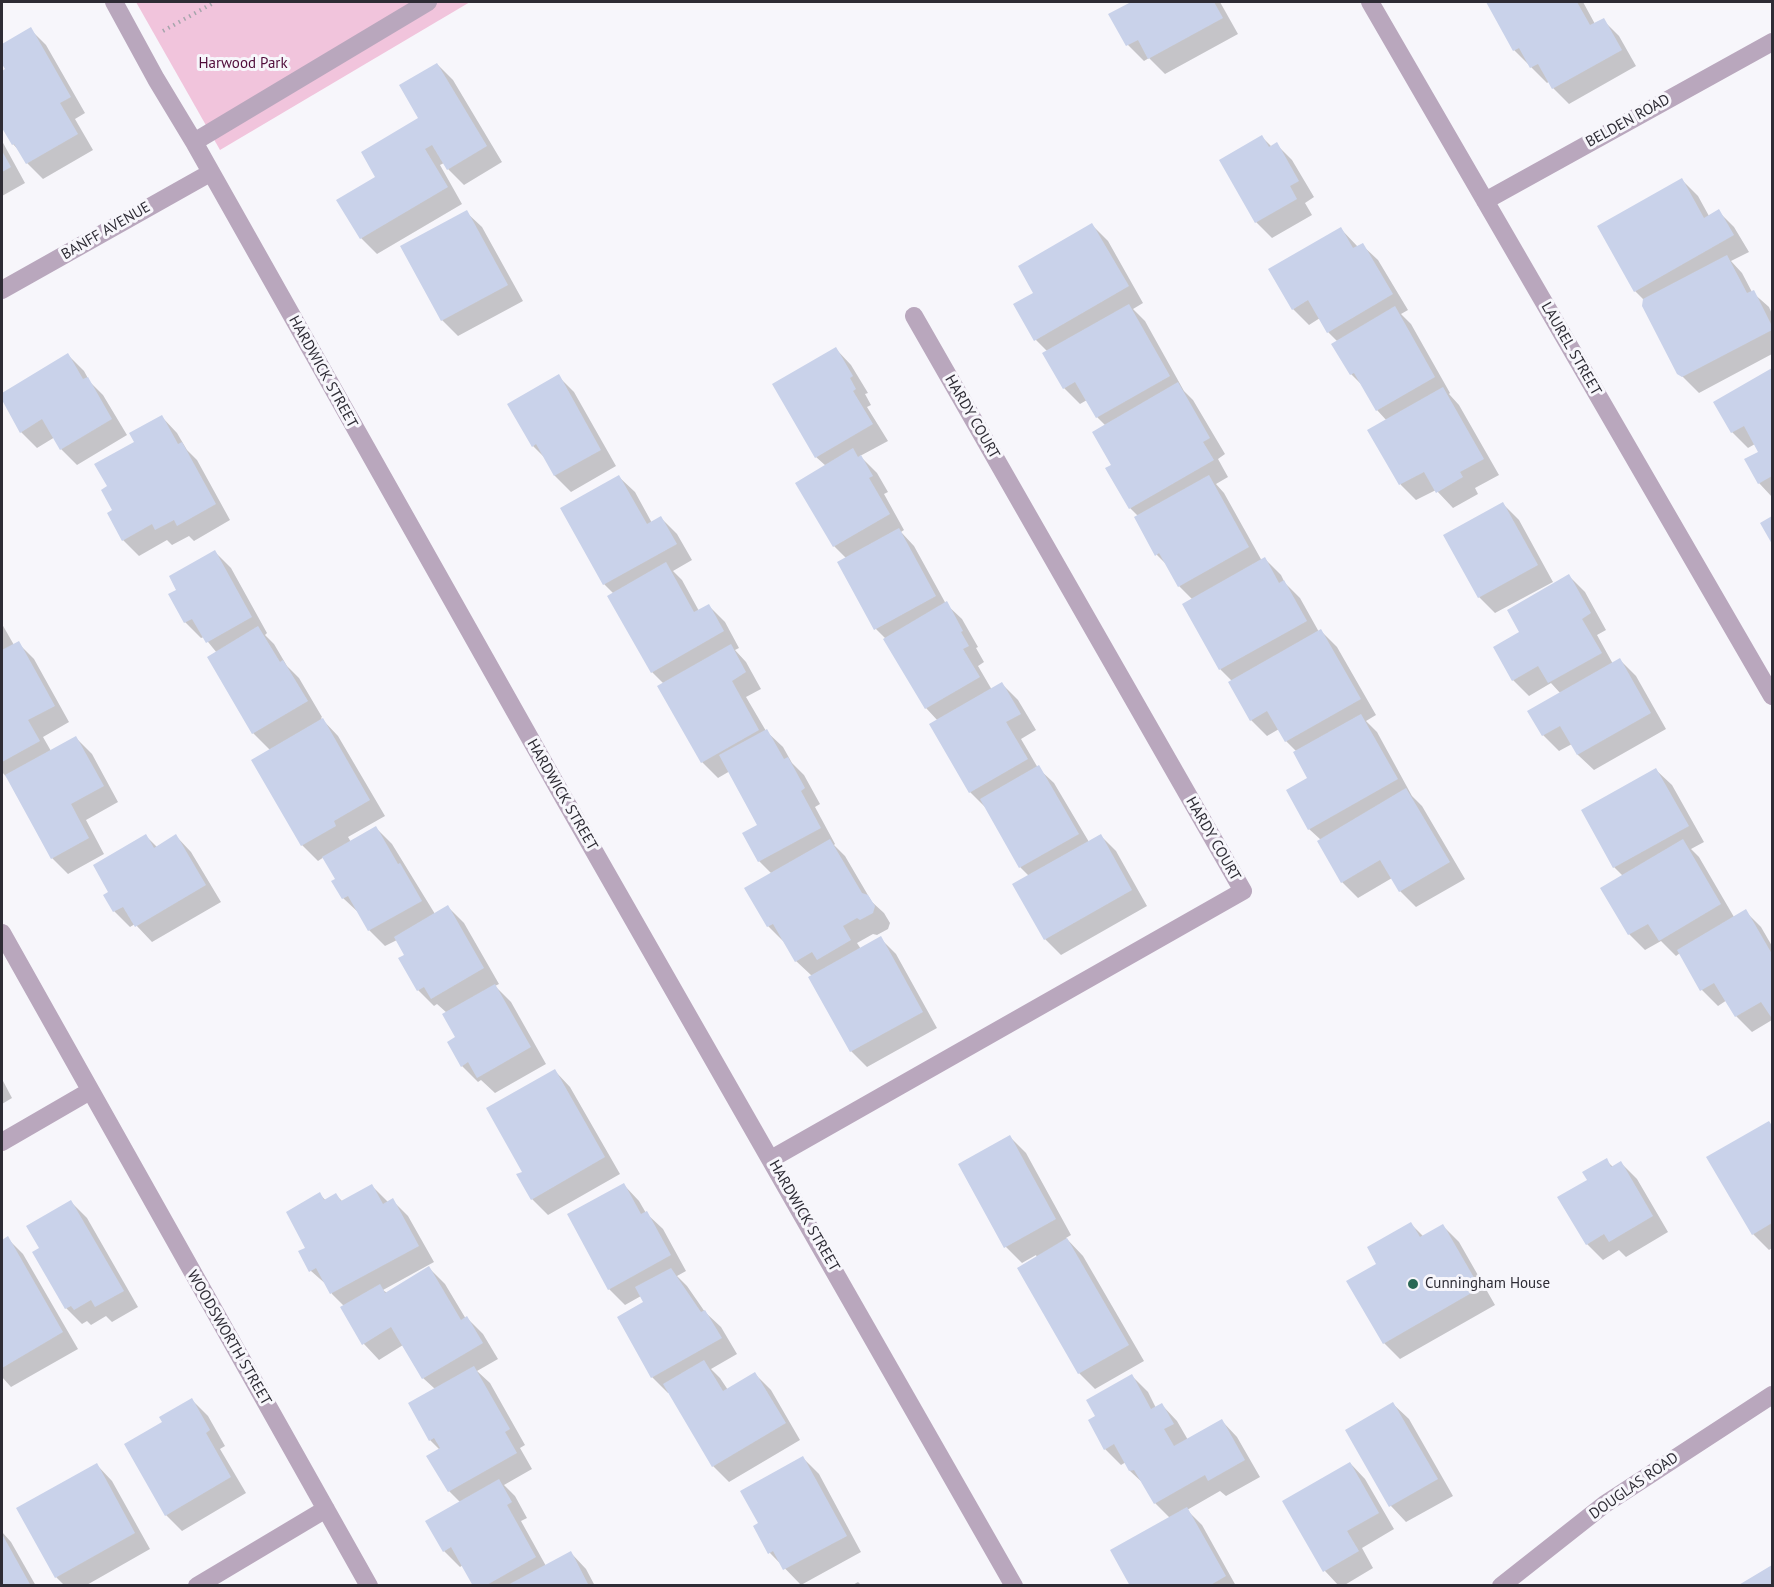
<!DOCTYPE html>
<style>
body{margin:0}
#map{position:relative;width:1774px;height:1587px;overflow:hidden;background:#f7f6fb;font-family:"PT Sans",sans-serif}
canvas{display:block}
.frame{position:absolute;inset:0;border:3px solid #2e2c35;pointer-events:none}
</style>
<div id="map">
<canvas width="1774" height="1587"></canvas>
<div class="frame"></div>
</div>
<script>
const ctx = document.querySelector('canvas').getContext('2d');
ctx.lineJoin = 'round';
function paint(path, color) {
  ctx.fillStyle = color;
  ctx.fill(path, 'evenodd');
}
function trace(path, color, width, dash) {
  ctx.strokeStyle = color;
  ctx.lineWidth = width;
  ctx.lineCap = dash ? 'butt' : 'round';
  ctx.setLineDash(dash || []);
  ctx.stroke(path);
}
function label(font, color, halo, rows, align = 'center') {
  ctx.font = font + ' "PT Sans",sans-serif';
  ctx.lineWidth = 6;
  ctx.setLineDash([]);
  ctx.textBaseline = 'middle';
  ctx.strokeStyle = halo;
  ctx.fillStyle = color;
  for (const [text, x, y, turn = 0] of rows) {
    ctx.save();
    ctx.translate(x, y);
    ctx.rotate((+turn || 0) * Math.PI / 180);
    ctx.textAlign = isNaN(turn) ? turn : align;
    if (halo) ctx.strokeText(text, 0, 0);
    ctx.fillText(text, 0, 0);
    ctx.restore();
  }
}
paint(new Path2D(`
 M136,2H470L220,150Z`), '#f1c4dc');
paint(new Path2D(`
 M1134,2H1220L1238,34L1165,74L1149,58L1144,61L1128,45L1111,14Z
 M1487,2H1583L1595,24L1603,20L1619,36L1636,66L1569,104L1553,88L1550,81L1547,83L1514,50Z
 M30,29L46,45L85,113L75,119L93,150L43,179L27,163L22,154L13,144L2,125V121L3,120L2,117V73L7,70L2,61V46Z
 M437,64L453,80L502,162L464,185L448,169L444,163L440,165L462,204L377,254L361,238L377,177L420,119Z
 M1262,137L1272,147L1276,144L1292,160L1314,197L1305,203L1312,215L1272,238L1256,222Z
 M2,141L25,183L2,196Z
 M1682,180L1698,196L1709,216L1718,211L1734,227L1749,252L1731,261L1742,273L1752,292L1769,307L1772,314V354L1699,393L1679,373L1644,300L1635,291Z
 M466,212L482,227L523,301L458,336L442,320Z
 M1092,225L1108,241L1143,303L1133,309L1145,321L1184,391L1193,400L1225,454L1218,459L1228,477L1216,484L1224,493L1262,561L1265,559L1281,575L1285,583L1300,598L1319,632L1321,631L1337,647L1376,715L1366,721L1377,732L1412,796L1422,806L1465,879L1416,907L1400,891L1392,878L1358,898L1342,882L1321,840L1309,829V779L1297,752L1286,741L1279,729L1267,736L1251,720L1232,681L1220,669L1184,604L1193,600L1179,586L1169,567L1157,555L1138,516L1130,508L1107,468L1113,465L1106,426L1097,417L1087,400L1080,404L1064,388L1048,352L1036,340L1035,293Z
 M1341,229L1358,247L1362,245L1378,260L1408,310L1401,314L1411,324L1450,393L1449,394L1459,405L1499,475L1475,488L1478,494L1453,508L1436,490L1416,500L1401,485L1369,431L1387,421L1377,410L1364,387L1351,374L1338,342L1328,332L1320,318L1309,325L1293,309Z
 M836,349L851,365L868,393L865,394L871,405L867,407L888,441L860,456L877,473L888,492L884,494L904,530L901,532L914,546L946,604L962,619L978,647L976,648L984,662L978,666L992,690L1002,684L1018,700L1036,730L1021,739L1038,768L1054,783L1089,842L1100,835L1116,851L1147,906L1061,955L1045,939L1029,876L1020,867L986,808L970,792L938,721L926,708L885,638L876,629L846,558L834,546L826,466L816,457Z
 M68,355L84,371L90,382L103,395L127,435L77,465L61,449L55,437L37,448L21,432L2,397V395Z
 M1772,370V497L1759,483L1760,452L1755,444L1748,448L1732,432L1715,402Z
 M558,376L574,392L616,466L571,492L555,476L545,458L533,446Z
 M162,417L177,433L187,450L197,460L230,520L194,541L189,536L172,545L167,540L139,556L123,540L109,486L136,442Z
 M619,477L635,492L652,523L661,518L677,534L692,560L673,571L682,580L699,611L709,606L725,622L739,648L735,650L746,662L761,689L746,697L766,731L783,747L792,763L804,775L820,804L815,807L835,844L834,845L845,856L872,902L884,913L890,923L888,929L877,935L873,934L857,943L861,949L880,938L896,954L937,1028L867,1067L851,1051L812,976L796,961L784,942L768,926L772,874L759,861V825L730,771L718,778L702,762L664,684L652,672L614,594L604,584L562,508Z
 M1503,504L1519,520L1553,582L1495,613L1479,597Z
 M215,552L231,568L267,633L265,635L274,644L287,666L299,678L322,717L321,718L338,736L385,816L348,837L351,842L376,828L392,844L435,914L448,907L464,923L499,984L495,986L511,1002L546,1064L495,1093L481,1080L478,1082L462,1066L457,1038L447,1013L437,1004L434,1006L418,990L406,955L397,940L385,946L369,930L360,914L343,898L337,879L324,857L318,861L302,845L270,750L253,733L217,653L204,637L201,638L185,622L178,590Z
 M1569,576L1585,592L1606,630L1597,635L1613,664L1620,660L1636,676L1666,729L1594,770L1578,755L1572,744L1559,751L1543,735L1561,694L1551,683L1529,696L1513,680L1521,633Z
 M2,624L14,645L18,643L34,659L69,722L43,737L51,751L76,738L92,754L118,802L86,820L104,854L68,874L52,858L9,780L2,772Z
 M1656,770L1672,785L1704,842L1691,849L1699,857L1734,917L1745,911L1761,927L1772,946V1020L1752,1032L1736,1016L1727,1000L1718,1006L1702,990L1680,953L1676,956L1661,941L1645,950L1629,934L1602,888L1623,876L1614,867Z
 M146,836L157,847L176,836L191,852L221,902L152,942L135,924L130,927L114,911L111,892Z
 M555,1071L570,1087L620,1174L548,1215L532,1199L524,1173Z
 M2,1079L12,1098L2,1104Z
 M1769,1122L1772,1126V1248L1769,1250L1753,1234L1708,1157Z
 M1010,1137L1026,1153L1071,1235L1066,1238L1083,1256L1144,1361L1095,1389L1079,1373L1036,1255L1022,1263L1006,1247L960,1165Z
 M1606,1160L1613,1167L1621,1163L1637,1179L1668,1232L1626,1257L1619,1250L1603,1260L1587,1244L1589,1181Z
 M624,1185L639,1201L646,1213L663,1229L686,1271L677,1276L687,1286L705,1312L721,1327L737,1354L711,1369L720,1378L728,1390L755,1374L771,1390L800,1440L729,1482L713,1466L670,1393H668L652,1377L619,1318L645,1303L641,1296L625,1305L609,1289Z
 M372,1186L388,1202L392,1200L408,1216L434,1262L383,1290L387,1293L429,1268L445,1284L466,1319L467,1318L483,1334L498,1359L477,1371L490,1383L525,1445L520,1448L532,1469L504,1485L515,1496L527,1518L521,1521L546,1566L571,1553L586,1569L595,1586H475L463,1565L460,1567L444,1551L460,1502L449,1491L440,1450L430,1440L435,1389L423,1378L403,1345L379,1360L364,1344L344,1306L332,1294L328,1286L311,1271L307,1248L320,1194L326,1201L336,1195L343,1202Z
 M71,1202L87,1218L138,1307L112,1322L106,1316L91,1325L87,1321L82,1324L66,1308L34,1253L41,1249Z
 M1411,1224L1424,1237L1443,1226L1459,1242L1495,1305L1400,1359L1384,1343L1348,1281L1378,1264Z
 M7,1238L23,1254L78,1349L11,1387L2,1377V1242Z
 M1132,1376L1148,1392L1156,1408L1162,1405L1177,1421L1188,1440L1222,1421L1237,1437L1260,1477L1226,1496L1220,1491L1187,1510L1202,1525L1236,1586H1131L1170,1518L1155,1503L1145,1485L1130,1471L1126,1462L1121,1465L1105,1449L1097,1417Z
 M192,1400L208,1416L225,1446L220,1449L246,1493L182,1531L166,1515L164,1422Z
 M1393,1404L1409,1419L1453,1496L1406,1522L1391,1506L1347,1431Z
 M803,1458L819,1474L861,1552L801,1585L770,1553L760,1523Z
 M1350,1463L1365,1479L1394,1529L1362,1548L1373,1568L1343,1586H1339L1325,1571L1284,1502Z
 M97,1465L112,1481L150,1549L85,1586H65L56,1577Z
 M2,1532L11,1542L36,1586H2Z
 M858,1582L862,1586H851Z`), '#0003');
paint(new Path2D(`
 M1131,2H1214L1223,18L1148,59L1138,40L1126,46L1108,14Z
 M1486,2H1577L1590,25L1604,18L1622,50L1552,89L1538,64L1530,68L1519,48L1513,51Z
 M31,27L71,97L60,103L78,134L26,164L14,144L12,145L2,128V71L5,69L2,64V44Z
 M437,63L487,146L447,170L432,145L425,149L448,187L360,239L336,200L375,177L361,152L418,118L399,85Z
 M1262,135L1269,147L1277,142L1299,181L1290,186L1297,199L1255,223L1219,160Z
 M2,151L11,167L2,172Z
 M1682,178L1704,218L1719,209L1734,235L1634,292L1597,226Z
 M467,210L508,285L441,321L400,246Z
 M1092,223L1129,286L1034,341L1013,304L1033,293L1018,266Z
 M1341,227L1353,248L1363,243L1393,294L1327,333L1308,300L1292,310L1268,269Z
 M1727,255L1747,293L1754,290L1772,326V330L1682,377L1677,374L1642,306L1643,299Z
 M1129,304L1170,376L1096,418L1075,382L1063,389L1042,353Z
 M1395,306L1435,377L1376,411L1354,373L1350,375L1331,344Z
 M836,347L853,376L850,378L856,389L853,391L873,424L815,458L772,384Z
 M68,353L83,379L88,377L112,419L60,450L42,419L20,433L2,400V393Z
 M1772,368V476L1758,484L1744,459L1758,452L1744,426L1731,433L1713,402Z
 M559,374L601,450L554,476L536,444L532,447L507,404Z
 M1178,382L1210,438L1203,442L1214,460L1129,509L1105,468L1111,465L1092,432Z
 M1443,387L1484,459L1460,472L1463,477L1436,493L1424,472L1399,485L1367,430Z
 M162,415L178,444L182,442L216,504L177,526L174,520L155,530L152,524L122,541L107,513L112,510L101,490L107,486L94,464L134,442L129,433Z
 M853,448L858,457L861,455L873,476L869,478L890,514L833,547L795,483Z
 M619,475L647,524L661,516L677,544L603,585L560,508Z
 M1209,475L1249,547L1178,587L1159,553L1155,556L1134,517Z
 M1503,502L1538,565L1478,598L1443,535Z
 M1772,516V544L1760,523Z
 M899,528L936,596L874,630L837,562Z
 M215,550L252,617L206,643L192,619L184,623L168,594L176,590L169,576Z
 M1265,557L1279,583L1284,580L1307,621L1219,670L1182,604Z
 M666,562L694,612L709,604L724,631L651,673L607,596Z
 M1569,574L1591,613L1582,619L1602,653L1548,683L1538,666L1512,681L1493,647L1519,632L1507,610Z
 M947,601L963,631L961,632L969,646L963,649L980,677L925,709L883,639Z
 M258,626L280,662L283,660L308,701L252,734L207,657Z
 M1321,629L1361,699L1285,742L1267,711L1250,721L1228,682Z
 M19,641L55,706L28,720L40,741L2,762V650Z
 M731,644L746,672L732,681L759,730L701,763L657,686Z
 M1620,658L1651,713L1577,755L1560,726L1542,736L1527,711Z
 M1002,682L1021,714L1006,722L1028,759L969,793L929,724Z
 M1361,714L1398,779L1308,830L1286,790L1307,778L1293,752Z
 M323,718L370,800L334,821L336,826L301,846L251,760Z
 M767,729L784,759L788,757L805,788L801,791L821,828L758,862L742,833L757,825L719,755Z
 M76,736L104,786L71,804L89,838L51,859L5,775Z
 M1039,765L1079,834L1019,868L980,799Z
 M1656,768L1689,826L1613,868L1581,810Z
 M1406,788L1450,862L1399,892L1380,860L1341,883L1317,841Z
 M376,826L398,864L400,863L422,901L368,931L348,896L342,899L331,881L335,879L322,857Z
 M146,834L154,848L176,834L206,885L135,927L123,907L113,912L103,895L108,892L93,865Z
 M1101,834L1132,890L1044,940L1012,884Z
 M830,839L862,893L868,895L875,906L873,913L860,920L857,918L843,926L851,940L817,960L812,952L795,962L773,924L767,927L744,888Z
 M1683,839L1721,904L1659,941L1648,924L1628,935L1600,888Z
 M448,905L484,968L431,999L424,987L417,991L398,958L404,955L394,937Z
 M1746,909L1772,954V1016L1771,1017L1761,1002L1735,1017L1714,983L1700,991L1677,950Z
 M881,936L923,1012L850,1052L808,977Z
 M495,984L531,1047L477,1078L468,1062L461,1067L447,1042L455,1037L442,1014Z
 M555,1069L605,1157L531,1200L516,1174L522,1172L486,1108Z
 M1769,1121L1772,1126V1223L1752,1235L1706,1157Z
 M1010,1135L1056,1219L1004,1248L958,1164Z
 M1607,1158L1611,1167L1621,1161L1653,1216L1609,1242L1604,1234L1586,1245L1557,1197L1587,1180L1582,1172Z
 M624,1183L641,1214L647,1211L671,1255L608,1290L567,1214Z
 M372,1184L383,1204L393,1198L419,1246L330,1294L316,1268L309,1272L298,1251L305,1248L286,1212L320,1192L324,1200L336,1193L341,1201Z
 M71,1200L124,1291L95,1307L91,1300L74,1310L71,1306L65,1309L32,1252L39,1248L26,1226Z
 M1411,1222L1420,1237L1443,1224L1480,1288L1383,1344L1346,1281L1376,1264L1367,1247Z
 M8,1236L63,1332L2,1368V1240Z
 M1067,1238L1129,1345L1078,1374L1017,1268Z
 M429,1266L461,1320L467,1316L483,1343L422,1379L391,1327L362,1345L340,1307L380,1284L385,1293Z
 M671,1268L701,1312L705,1310L722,1338L651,1378L617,1317L643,1302L635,1287Z
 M704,1360L723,1391L755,1372L786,1423L712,1467L663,1384Z
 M474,1366L510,1429L505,1432L517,1453L448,1492L426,1456L440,1448L434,1438L429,1441L408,1403Z
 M1132,1374L1151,1409L1162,1403L1174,1424L1164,1429L1174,1446L1222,1419L1245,1460L1208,1481L1205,1475L1154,1504L1134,1470L1129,1471L1114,1444L1104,1450L1088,1420L1095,1416L1086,1400Z
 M192,1398L210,1430L206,1433L231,1477L165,1516L124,1444L162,1422L159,1417Z
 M1393,1402L1438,1479L1389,1507L1345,1430Z
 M803,1456L847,1536L783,1570L773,1551L768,1554L753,1526L758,1523L740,1491Z
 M1350,1462L1379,1513L1347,1531L1359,1551L1323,1572L1282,1501Z
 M97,1463L135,1533L55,1578L16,1508Z
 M499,1479L512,1502L507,1505L536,1557L485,1586H473L451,1547L443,1552L425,1521Z
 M1187,1507L1226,1576L1209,1586H1130L1110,1550Z
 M2,1534L31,1586H2Z
 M571,1551L589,1586H506Z
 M1772,1565V1586H1737Z`), '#c9d2ea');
trace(new Path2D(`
 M163,31L215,2`), '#a6a5ac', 4, [1.5, 4.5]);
trace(new Path2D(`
 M114,2L156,79L194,142L562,795L1014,1586
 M1370,2L1772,696
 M194,142L428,2
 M1485,201L1772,42
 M2,290L210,173
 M2,933L369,1586
 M2,1142L90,1091
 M771,1159L1243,891L914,316
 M197,1586L326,1509
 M1501,1586L1605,1504L1772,1395`), '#b9a7bd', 18);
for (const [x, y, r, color] of [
 [1413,1284,6,"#2a6855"]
]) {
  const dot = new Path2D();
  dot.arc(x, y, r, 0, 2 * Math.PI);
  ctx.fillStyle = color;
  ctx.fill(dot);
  trace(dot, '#f7f6fb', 2);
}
label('15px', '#500c3a', '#f7f6fb', [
 ["Harwood Park",243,64]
]);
label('15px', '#2e2c35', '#f7f6fb', [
 ["BELDEN ROAD",1628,121,-29],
 ["BANFF AVENUE",106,231,-30],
 ["LAUREL STREET",1571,349,60],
 ["HARDWICK STREET",323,372,61],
 ["HARDY COURT",972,417,60],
 ["HARDWICK STREET",562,795,60],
 ["HARDY COURT",1213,839,60],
 ["HARDWICK STREET",804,1216,60],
 ["WOODSWORTH STREET",229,1338,60],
 ["DOUGLAS ROAD",1634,1486,-35]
]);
label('15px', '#2e2c35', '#f7f6fb', [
 ["Cunningham House",1425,1284]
], 'left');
</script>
